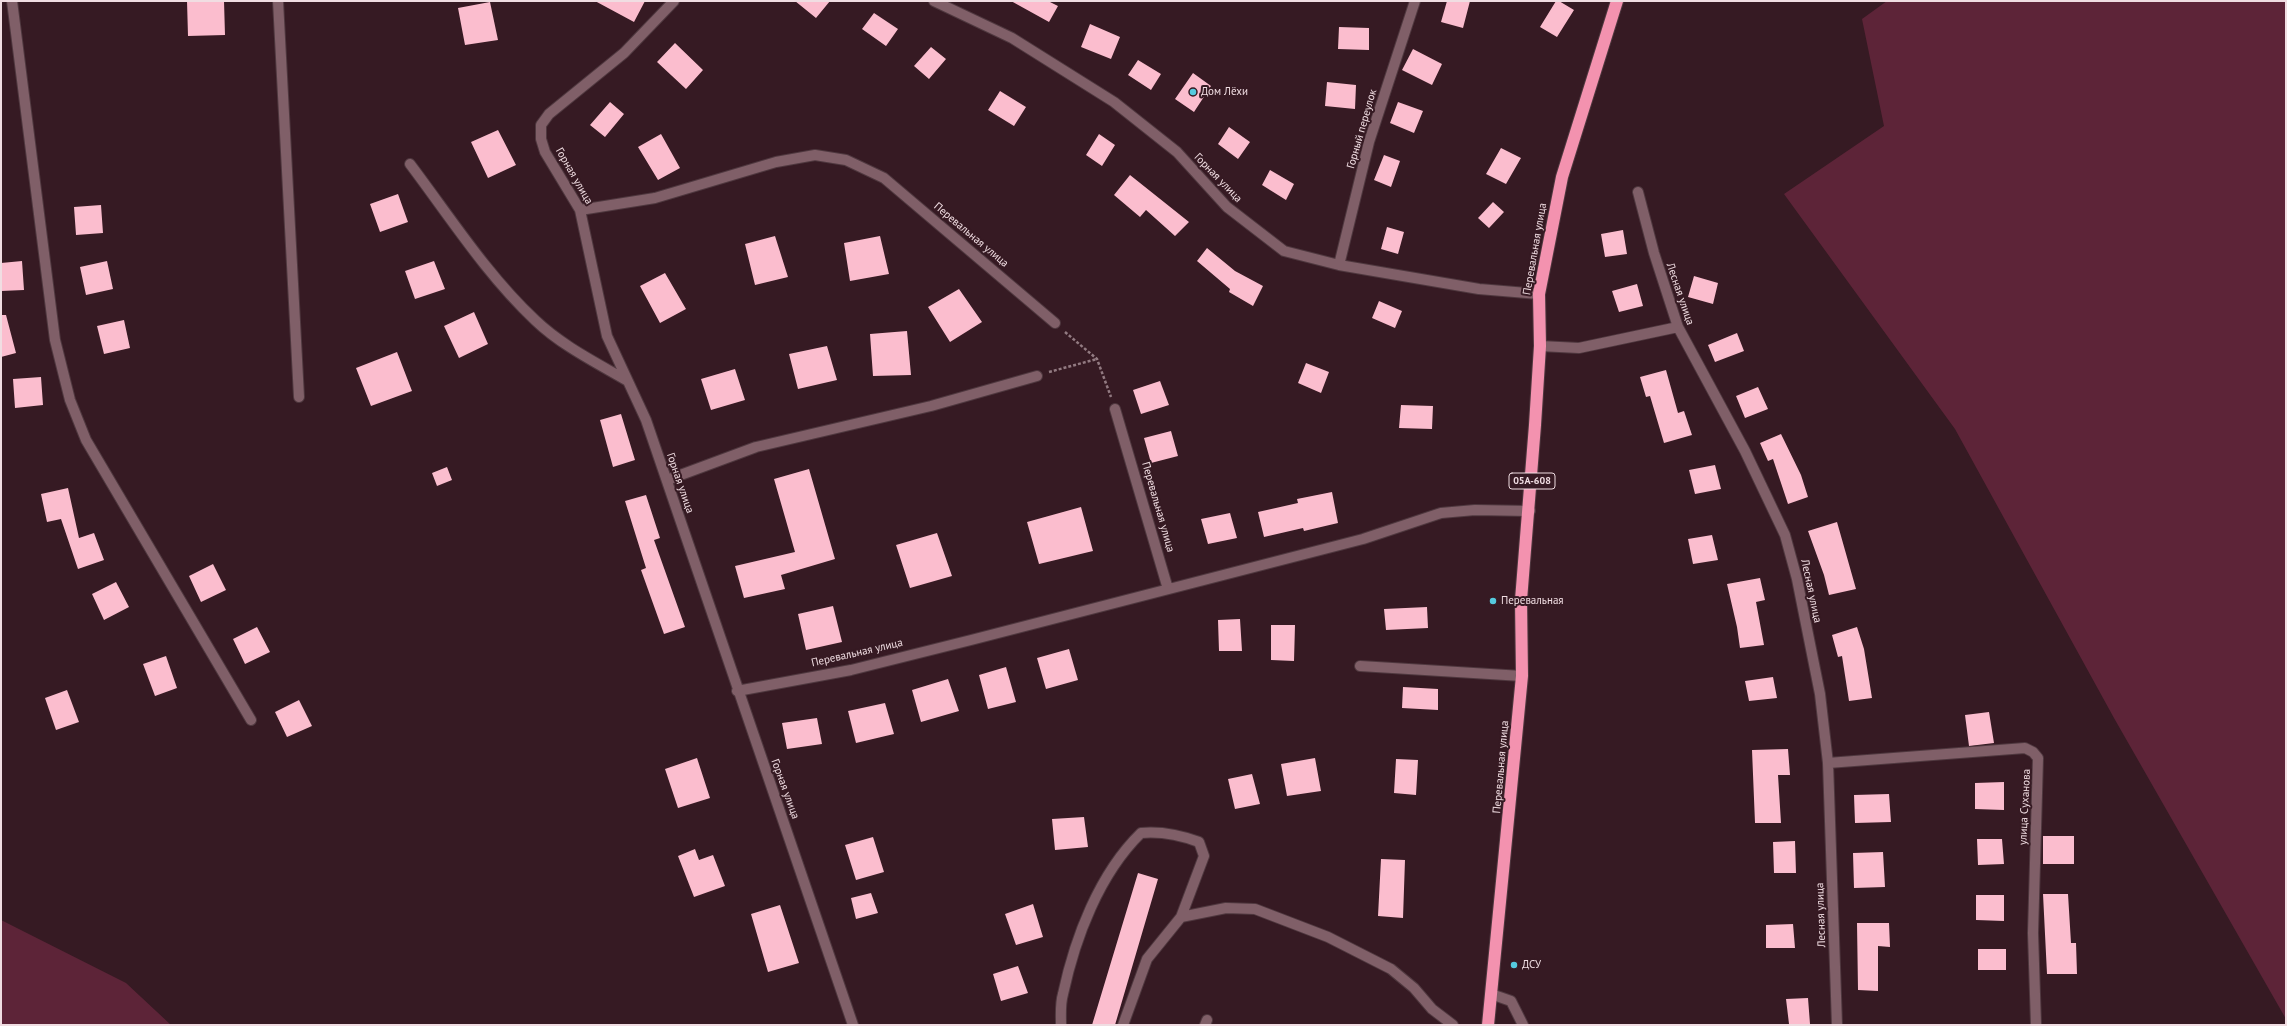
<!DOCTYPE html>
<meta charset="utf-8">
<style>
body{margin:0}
#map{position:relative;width:2287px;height:1026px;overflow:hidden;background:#361a23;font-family:"PT Sans",sans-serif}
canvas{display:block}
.frame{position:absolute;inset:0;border:2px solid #f0dde2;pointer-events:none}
</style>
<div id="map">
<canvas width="2287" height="1026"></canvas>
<div class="frame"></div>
</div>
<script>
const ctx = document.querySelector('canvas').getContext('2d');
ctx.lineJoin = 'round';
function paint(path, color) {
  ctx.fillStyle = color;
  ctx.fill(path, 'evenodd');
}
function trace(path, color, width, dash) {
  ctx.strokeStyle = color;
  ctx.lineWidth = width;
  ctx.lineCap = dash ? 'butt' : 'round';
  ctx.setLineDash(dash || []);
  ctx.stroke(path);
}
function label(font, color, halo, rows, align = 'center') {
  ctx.font = font + ' "PT Sans",sans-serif';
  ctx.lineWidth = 4;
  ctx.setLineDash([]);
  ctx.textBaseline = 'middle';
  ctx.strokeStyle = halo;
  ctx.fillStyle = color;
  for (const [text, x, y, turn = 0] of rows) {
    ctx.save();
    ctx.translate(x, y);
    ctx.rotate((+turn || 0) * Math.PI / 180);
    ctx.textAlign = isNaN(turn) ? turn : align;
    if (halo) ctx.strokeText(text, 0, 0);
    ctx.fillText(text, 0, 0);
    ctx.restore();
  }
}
paint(new Path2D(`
 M1887,1H2286V1019L2114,718L1955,429L1784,194L1884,126L1862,19Z
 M1,920L126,983L171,1025H1Z`), '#5d2438');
paint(new Path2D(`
 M187,1H224L225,35L188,36Z
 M595,1H645L634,22Z
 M795,1H830L816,18Z
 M1011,1H1048L1058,6L1049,22Z
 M1447,1H1470L1463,28L1441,22Z
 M1556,1H1559L1574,10L1557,37L1540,27Z
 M490,2L498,40L465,45L458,8Z
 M874,13L898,29L886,46L862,29Z
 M1090,24L1120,37L1111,59L1081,47Z
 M1339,27L1369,28V50L1338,49Z
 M675,43L703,70L686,89L657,62Z
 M931,47L946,59L929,79L914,66Z
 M1413,49L1442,64L1432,85L1402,70Z
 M1138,60L1161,74L1151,90L1128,75Z
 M1193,73L1211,86L1194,112L1175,99Z
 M1327,82L1356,85L1355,109L1325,106Z
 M1000,91L1026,107L1014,126L988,110Z
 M610,102L624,114L605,137L590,125Z
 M1398,102L1423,111L1414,133L1390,123Z
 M1229,127L1250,142L1238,159L1218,144Z
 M498,130L516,165L488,178L471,142Z
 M661,134L680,168L658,180L638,147Z
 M1099,134L1115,145L1102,166L1086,155Z
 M1501,148L1521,158L1506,184L1486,174Z
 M1384,155L1400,161L1391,187L1374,180Z
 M1270,170L1294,184L1286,200L1262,185Z
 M1130,175L1189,222L1175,236L1146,210L1140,217L1114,195Z
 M398,194L408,222L380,232L370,204Z
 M1493,202L1504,212L1489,228L1478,218Z
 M101,205L103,233L76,235L74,207Z
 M1387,227L1404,232L1398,254L1381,249Z
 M1623,230L1627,254L1605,257L1601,234Z
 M775,236L788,277L755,285L745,244Z
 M880,236L889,274L850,281L844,243Z
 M1207,248L1235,271L1263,286L1253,306L1229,292L1230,289L1197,261Z
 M22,261L24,290L1,291V263Z
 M107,261L113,289L86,295L80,267Z
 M434,261L445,289L415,299L405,271Z
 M665,273L686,309L660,323L640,286Z
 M1694,276L1718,283L1713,304L1688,297Z
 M1637,284L1643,306L1619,312L1612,291Z
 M959,289L982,322L950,342L928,307Z
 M1379,301L1402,311L1395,328L1372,318Z
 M474,312L488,344L459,358L444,326Z
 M1,315H6L16,353L1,357Z
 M124,320L130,348L104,354L97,326Z
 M907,331L911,375L873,376L870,334Z
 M1737,333L1744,351L1715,362L1708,345Z
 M827,346L837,380L798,389L789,354Z
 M397,352L412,391L371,406L356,368Z
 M1306,363L1329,372L1321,393L1298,383Z
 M735,369L745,400L711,410L701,379Z
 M1666,370L1678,413L1684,411L1692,435L1664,443L1650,396L1646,397L1640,377Z
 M41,377L43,405L15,408L13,379Z
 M1160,381L1169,405L1141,414L1133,390Z
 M1758,387L1768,409L1745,418L1736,396Z
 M1401,405L1433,406L1432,429L1399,428Z
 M621,414L635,460L613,467L600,420Z
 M1171,431L1178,456L1151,463L1144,438Z
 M1781,434L1801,475L1808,497L1788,504L1773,459L1768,461L1760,443Z
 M1715,465L1721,489L1695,494L1689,470Z
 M447,467L452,480L437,486L432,473Z
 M809,469L835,559L781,575L785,589L744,598L735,566L795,552L774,479Z
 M68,488L79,538L94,533L104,560L78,569L61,519L47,522L41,494Z
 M1332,492L1338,523L1304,531L1303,528L1264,537L1258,512L1298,503L1297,499Z
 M646,495L660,538L654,540L685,627L664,634L641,570L646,568L625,501Z
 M1081,507L1093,551L1039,564L1027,522Z
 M1230,513L1237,538L1208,544L1201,519Z
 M1837,522L1856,589L1829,595L1824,575L1808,531Z
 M937,533L952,576L910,588L896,545Z
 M1712,535L1718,560L1693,564L1688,539Z
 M213,564L226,590L201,602L189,576Z
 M1760,578L1765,600L1756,602L1764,645L1740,648L1737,627L1727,584Z
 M116,582L129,607L104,620L92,594Z
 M833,606L842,642L806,650L798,614Z
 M1427,607L1428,628L1386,630L1384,609Z
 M1240,619L1242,651H1219L1218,620Z
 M1271,625H1295L1294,661L1271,660Z
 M257,627L270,652L245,664L233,639Z
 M1857,627L1864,649L1872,698L1849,701L1842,656L1838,657L1832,635Z
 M1069,649L1078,680L1046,689L1037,658Z
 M166,656L177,688L155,696L143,664Z
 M1006,667L1016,702L988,709L979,675Z
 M1773,677L1777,698L1749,701L1745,681Z
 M948,679L959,711L921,722L912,690Z
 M1403,687L1438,689V710L1402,708Z
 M67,690L79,722L56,730L45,698Z
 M299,700L312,726L287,737L275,712Z
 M885,703L894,734L856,743L848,711Z
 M1989,712L1994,743L1969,746L1965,715Z
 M817,718L822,744L787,749L782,723Z
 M1788,749L1790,775H1778L1781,823H1755L1752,750Z
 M697,758L710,798L678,808L665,769Z
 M1315,758L1321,791L1287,796L1281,764Z
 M1396,759L1418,760L1416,795L1394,793Z
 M1252,774L1260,804L1235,809L1228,779Z
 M2004,782V810L1975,809V783Z
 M1889,794L1891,822L1855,823L1854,795Z
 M1084,817L1088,847L1055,850L1052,819Z
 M2043,836H2074V864H2043Z
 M873,837L884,872L856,880L845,845Z
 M1977,839H2002L2004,864L1978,865Z
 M1795,841L1796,873H1774L1773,842Z
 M695,849L699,860L713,855L725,886L694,897L678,856Z
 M1883,852L1885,887L1854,888L1853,853Z
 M1381,859L1405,860L1403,918L1378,916Z
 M1138,873L1158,879L1115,1025H1092Z
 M871,893L878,913L856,919L851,898Z
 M2043,894H2068L2071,943H2076L2077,974H2047Z
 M1976,895H2004V921L1976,920Z
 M1033,904L1043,937L1016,945L1005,914Z
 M780,905L799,963L768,972L751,914Z
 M1857,923H1889L1890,947L1878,946V991L1858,990Z
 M1793,924L1795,948H1766V925Z
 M1978,949H2006V970H1978Z
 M1018,966L1028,993L1001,1001L993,974Z
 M1808,998L1810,1024H1789L1786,999Z`), '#fbbdce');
const minor = new Path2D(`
 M12,1L55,340L70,400L86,440L251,720
 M278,1L299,397
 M674,1L624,53L549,114L541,125V139L545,152L580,210L607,336L646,420L853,1025
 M934,1L1012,38L1114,102L1177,152L1227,207L1284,251L1339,265L1479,289L1539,294
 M410,164C450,217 487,275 535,320C561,345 595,362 626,380
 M1638,192L1654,253L1678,327L1745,451L1785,535L1797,579L1820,694L1828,763L1837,1025
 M580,210L655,198L776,162L815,155L846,160L884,178L1055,323
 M1339,265L1369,142L1415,1
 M1540,346L1579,348L1678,327
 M1115,409L1168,589
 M667,480L756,447L931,406L1037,376
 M1360,666L1522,676
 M737,691L851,670L971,640L1363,539L1441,513L1475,510L1530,511
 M1828,763L2025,748L2033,752L2038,758L2033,933L2036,1025
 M1491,994L1511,1001L1523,1025
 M1061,1025C1061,1015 1060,1004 1063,994C1075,938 1099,874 1141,833C1162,831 1180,835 1199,842L1204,856L1181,917
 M1123,1025L1147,959L1181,917L1226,908L1255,909L1328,937L1391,969L1414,988L1432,1009L1453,1025
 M1205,1025L1207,1020`);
const highway = new Path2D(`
 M1488,1025L1522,676L1521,600L1535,425L1540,346L1539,294L1562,177L1617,1`);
trace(minor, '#4f383f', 12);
trace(highway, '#4f383f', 14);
trace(new Path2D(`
 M1065,332L1097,359L1111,397
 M1049,372L1097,359`), '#927a81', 2.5, [3, 2]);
trace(minor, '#805f68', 10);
trace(highway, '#f392af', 12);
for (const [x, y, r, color] of [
 [1193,92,4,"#55cade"],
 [1493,601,4,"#55cade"],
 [1514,965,4,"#55cade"]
]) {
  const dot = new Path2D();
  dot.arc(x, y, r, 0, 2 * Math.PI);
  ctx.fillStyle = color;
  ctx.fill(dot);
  trace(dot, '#361a23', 1.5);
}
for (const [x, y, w] of [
 [1532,481,46]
]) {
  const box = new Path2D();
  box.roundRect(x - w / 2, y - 8, w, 16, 3);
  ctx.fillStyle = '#361a23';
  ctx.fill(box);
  trace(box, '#f0dde2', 1);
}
label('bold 10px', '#f0dde2', null, [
 ["05А-608",1532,481]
]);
label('11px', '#f0dde2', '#361a23', [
 ["Дом Лёхи",1201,92],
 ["Перевальная",1501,601],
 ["ДСУ",1522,965]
], 'left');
label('11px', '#f0dde2', '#361a23', [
 ["Горный переулок",1362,129,-74],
 ["Горная улица",574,176,60],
 ["Горная улица",1218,178,46],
 ["Перевальная улица",971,235,40],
 ["Перевальная улица",1535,249,-80],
 ["Лесная улица",1680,294,71],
 ["Горная улица",680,483,71],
 ["Перевальная улица",1158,507,74],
 ["Лесная улица",1811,591,78],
 ["Перевальная улица",857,653,-13],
 ["Перевальная улица",1501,767,-85],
 ["Горная улица",785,789,70],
 ["улица Суханова",2025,807,-87],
 ["Лесная улица",1821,915,-92]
]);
</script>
